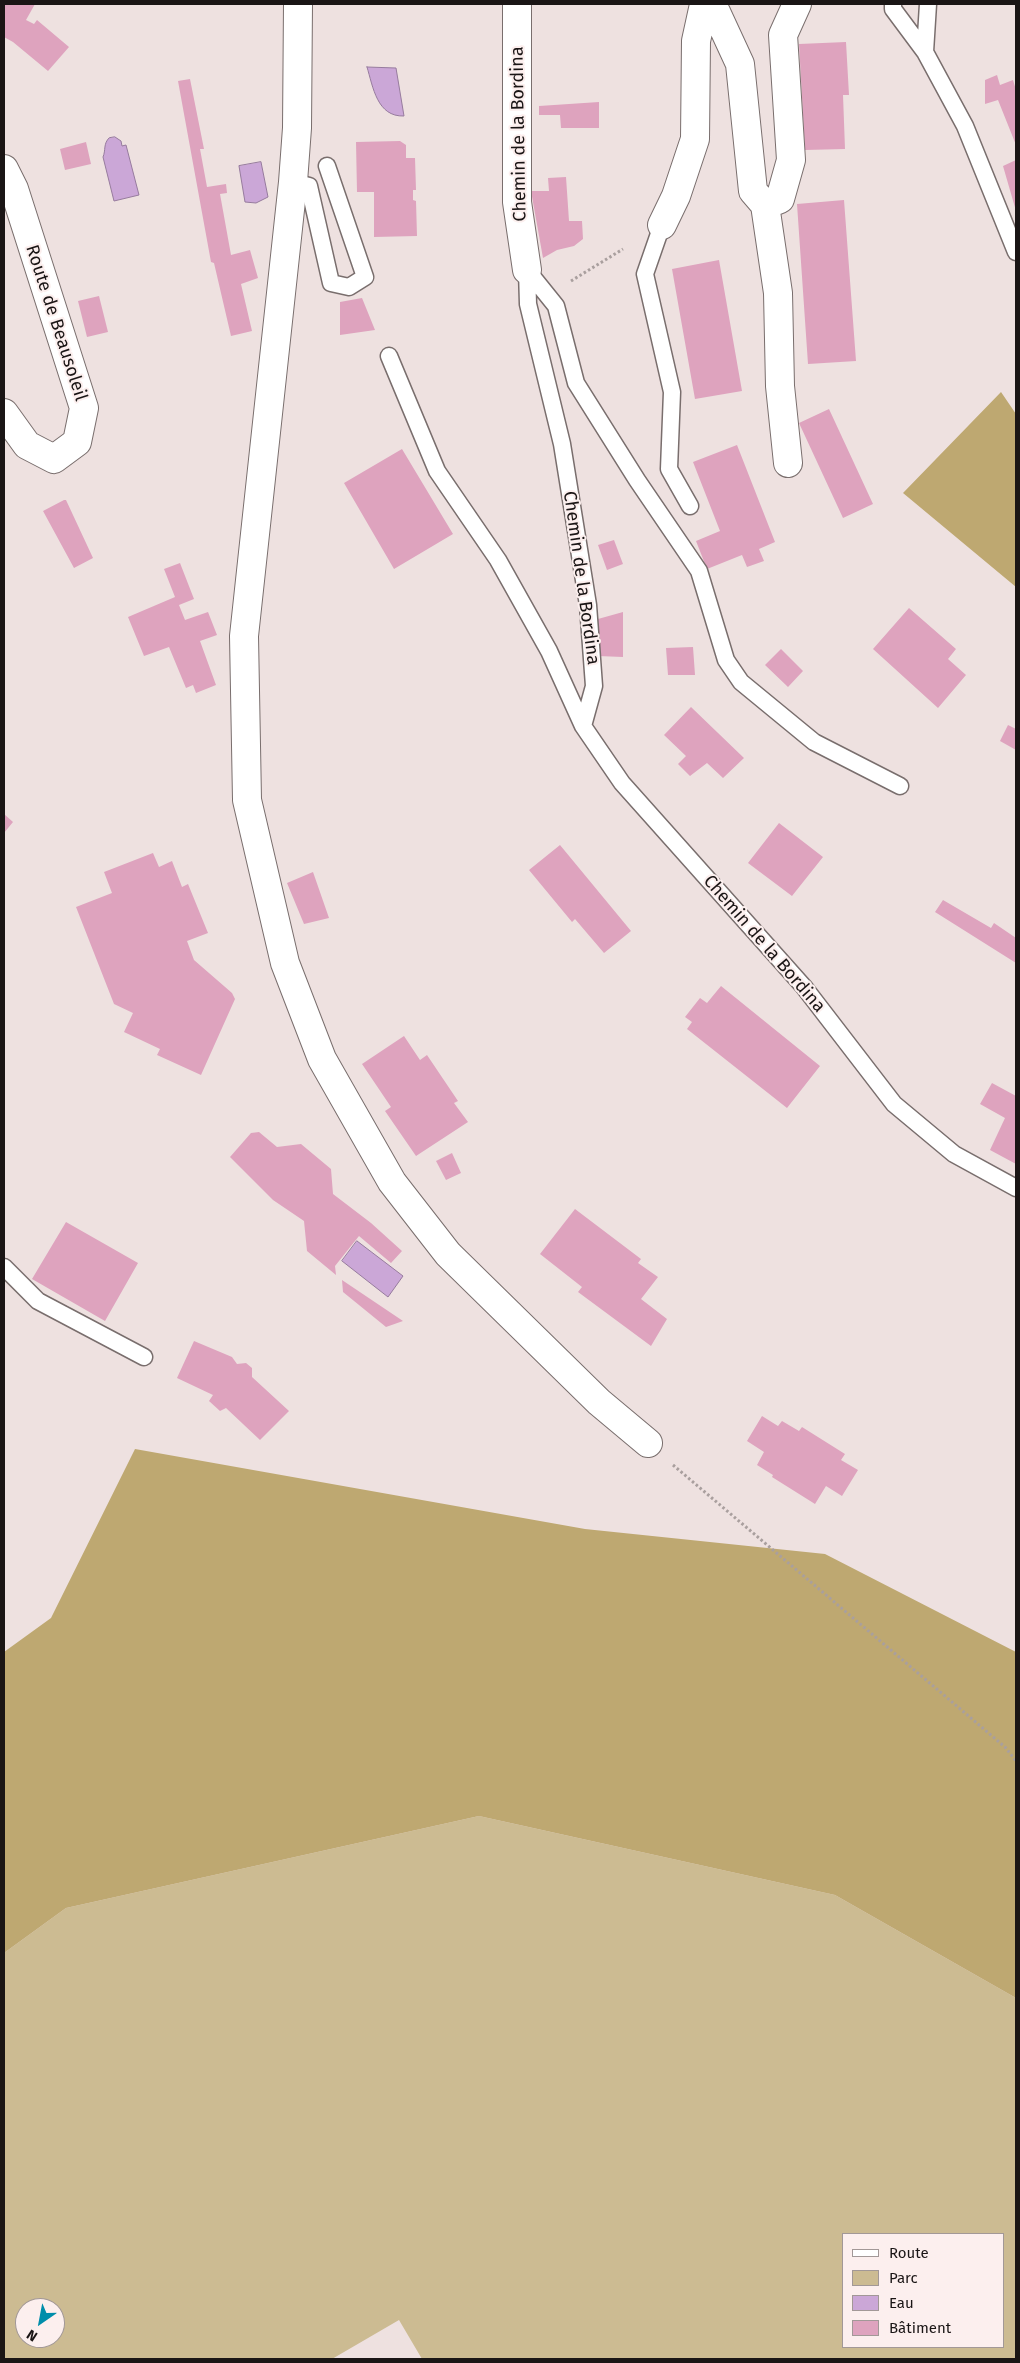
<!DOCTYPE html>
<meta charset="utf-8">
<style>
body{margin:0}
#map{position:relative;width:1020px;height:2363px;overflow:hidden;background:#eee1e0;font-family:"Fira Sans",sans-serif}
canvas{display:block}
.frame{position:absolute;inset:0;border:5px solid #1a1515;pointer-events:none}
.legend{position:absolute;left:842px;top:2233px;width:162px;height:115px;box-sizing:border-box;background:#fcefee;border:1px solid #a29897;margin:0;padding:6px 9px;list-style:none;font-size:15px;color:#1a1515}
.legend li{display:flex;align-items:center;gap:10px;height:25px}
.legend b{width:25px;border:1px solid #a29897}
.north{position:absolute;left:15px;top:2298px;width:50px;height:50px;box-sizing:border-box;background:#fcefee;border:1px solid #a29897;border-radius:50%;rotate:213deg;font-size:14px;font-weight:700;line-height:20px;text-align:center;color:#1a1515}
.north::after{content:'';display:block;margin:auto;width:18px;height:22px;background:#008daa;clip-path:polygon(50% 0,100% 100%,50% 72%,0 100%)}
</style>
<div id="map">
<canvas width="1020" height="2363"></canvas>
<div class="frame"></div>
<ul class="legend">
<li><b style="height:6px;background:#fff"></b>Route</li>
<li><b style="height:14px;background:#ccbb92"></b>Parc</li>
<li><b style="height:14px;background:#cba7d7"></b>Eau</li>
<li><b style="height:14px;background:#dea3be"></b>Bâtiment</li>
</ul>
<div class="north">N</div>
</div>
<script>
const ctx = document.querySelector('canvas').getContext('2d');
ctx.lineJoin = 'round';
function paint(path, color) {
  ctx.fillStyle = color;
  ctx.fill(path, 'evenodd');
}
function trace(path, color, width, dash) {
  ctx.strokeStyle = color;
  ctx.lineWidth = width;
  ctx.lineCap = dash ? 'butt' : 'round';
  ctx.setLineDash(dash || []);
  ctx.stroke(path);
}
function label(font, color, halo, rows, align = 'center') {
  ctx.font = font + ' "Fira Sans",sans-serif';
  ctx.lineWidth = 4;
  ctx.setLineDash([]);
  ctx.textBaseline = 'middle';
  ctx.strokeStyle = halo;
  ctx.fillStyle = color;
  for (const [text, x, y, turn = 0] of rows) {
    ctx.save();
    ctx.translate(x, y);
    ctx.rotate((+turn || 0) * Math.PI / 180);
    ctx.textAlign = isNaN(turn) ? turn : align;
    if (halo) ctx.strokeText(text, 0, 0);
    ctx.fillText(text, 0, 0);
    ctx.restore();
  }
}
paint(new Path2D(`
 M479,1816L835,1895L1016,1998V2359H422L399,2320L332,2359H4V1953L66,1908ZM844,2234H1004V2347H844ZM25,2308H55V2338H25Z`), '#ccbb92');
paint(new Path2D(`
 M1001,392L1016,414V587L903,493Z
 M135,1449L585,1529L825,1554L1016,1652V1998L835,1895L479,1816L66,1908L4,1953V1652L51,1618Z`), '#bea871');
const water = new Path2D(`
 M367,67L396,68L404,116C377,117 373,87 367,67Z
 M115,137L121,141L122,146L126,145L139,195L114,201L103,157C106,150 103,144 109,138Z
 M261,162L268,197L256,203L245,202L239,166Z
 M357,1241L403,1276L388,1297L342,1261Z`);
paint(water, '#cba7d7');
trace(water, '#967b9d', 1);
paint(new Path2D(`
 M4,4H35L26,20L34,24L37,20L69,47L48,71L13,42L4,37Z
 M846,42L849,95H843L845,149L805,150L799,44Z
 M997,75L1000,85L1013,80L1016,90V145L998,100L985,104V80Z
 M190,79L204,149H200L207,187L226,184L227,193L220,194L231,255L250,250L258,278L241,284L252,331L231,336L214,263L211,262L178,81Z
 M599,102V128H561L560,115H539V106Z
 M400,141L406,145V158H415L416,190H413V200L416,201L417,236L374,237V192H357L356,142Z
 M86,142L91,164L65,170L60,149Z
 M1016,160V211L1003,166Z
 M566,177L569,221H582L583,239L574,246L557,250L543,258L531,191H549L548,178Z
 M844,200L856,361L808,364L797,204Z
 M719,260L742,391L695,399L672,269Z
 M99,296L108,332L87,337L78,301Z
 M362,298L375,330L340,335V302Z
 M829,409L873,504L843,518L799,423Z
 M737,445L775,542L759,549L764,561L747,567L742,555L707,569L696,541L720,531L693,462Z
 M402,449L453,534L394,569L344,483Z
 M64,500H66L93,558L74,568L43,511Z
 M614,540L623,564L607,570L598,545Z
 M180,563L194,599L179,605L185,620L208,612L217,635L200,641L216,685L196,693L193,685L186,688L169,647L144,656L128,617L175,597L164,569Z
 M909,608L956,649L948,659L966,675L938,708L873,649Z
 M623,612V657L598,656V619Z
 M693,647L695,675H668L666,648Z
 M781,649L803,671L788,687L765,665Z
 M691,707L744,758L723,778L707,763L690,776L678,764L686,756L664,735Z
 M1008,725L1016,729V750L1000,741Z
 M4,814L13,822L4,833Z
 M779,823L823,857L792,896L748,863Z
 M560,845L631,931L604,953L575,919L572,922L529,870Z
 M153,853L159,867L172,861L182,887L188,884L208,933L187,941L194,960L232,993L235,999L201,1075L157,1055L160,1049L124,1032L133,1013L114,1004L76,907L112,893L104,872Z
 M313,872L329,918L304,924L287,883Z
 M943,900L991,928L994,923L1016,938V963L935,912Z
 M721,986L820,1066L787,1108L687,1029L692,1022L685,1017L700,998L707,1003Z
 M404,1036L420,1060L427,1055L458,1101L454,1103L468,1122L416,1156L385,1111L391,1107L362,1064Z
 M992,1083L1016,1096V1164L990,1150L1005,1118L980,1104Z
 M259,1132L277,1147L301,1144L331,1169L333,1194L371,1223L402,1251L391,1263L359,1236L335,1266L336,1275L307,1251L304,1221L273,1200L230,1157L251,1133Z
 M452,1153L461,1173L446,1180L436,1161Z
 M575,1209L641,1259L638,1263L658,1277L641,1299L667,1319L651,1346L578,1292L582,1287L540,1254Z
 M66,1222L138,1263L105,1321L32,1279Z
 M342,1280L403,1321L386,1327L343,1292Z
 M194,1341L232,1357L237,1364L246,1363L252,1368V1377L289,1411L260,1440L226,1408L220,1411L209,1401L213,1395L177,1378Z
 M762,1416L778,1426L782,1421L799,1431L802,1427L845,1454L841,1460L858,1470L842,1496L826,1486L815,1504L772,1477L773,1475L757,1465L764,1452L747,1441Z`), '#dea3be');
const service = new Path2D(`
 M893,4V9L925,52L965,126L1016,252
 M925,52L928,4
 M293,182L309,186L331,283L349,287L365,277L327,166
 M662,225L645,274L672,392L669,469L690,506
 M527,270L556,306L576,383L637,480L699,571L726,660L741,682L814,742L900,786
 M527,270L528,304L562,444L588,605L594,686L583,726
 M389,356L437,471L498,560L549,651L583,726L622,783L804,987L894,1104L954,1154L1016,1188
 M4,1267L38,1301L144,1357`);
const minor = new Path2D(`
 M298,4L297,128L293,182L244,636L247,800L285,963L322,1059L392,1182L448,1254L599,1402L648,1443
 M517,4V202L527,270
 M765,205L780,199L791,160L783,35L797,4
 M662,225L676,196L695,139L696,41L703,9L716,12L740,64L753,191L765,205L778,293L780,386L788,463`);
const tertiary = new Path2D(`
 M4,169L14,189L84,408L77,442L54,459L27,445L4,413`);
trace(service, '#796e6d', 19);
trace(minor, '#796e6d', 30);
trace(tertiary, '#796e6d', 30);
trace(new Path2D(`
 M571,281L623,249
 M673,1465L1005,1747L1016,1761`), '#a99f9e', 3, [2.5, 2.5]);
trace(service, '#fff', 16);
trace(minor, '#fff', 28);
trace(tertiary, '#fff', 28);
label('18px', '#1a1515', '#fcefee', [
 ["Chemin de la Bordina",519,134,-91],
 ["Route de Beausoleil",56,323,72],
 ["Chemin de la Bordina",581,578,82],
 ["Chemin de la Bordina",764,944,49]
]);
</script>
